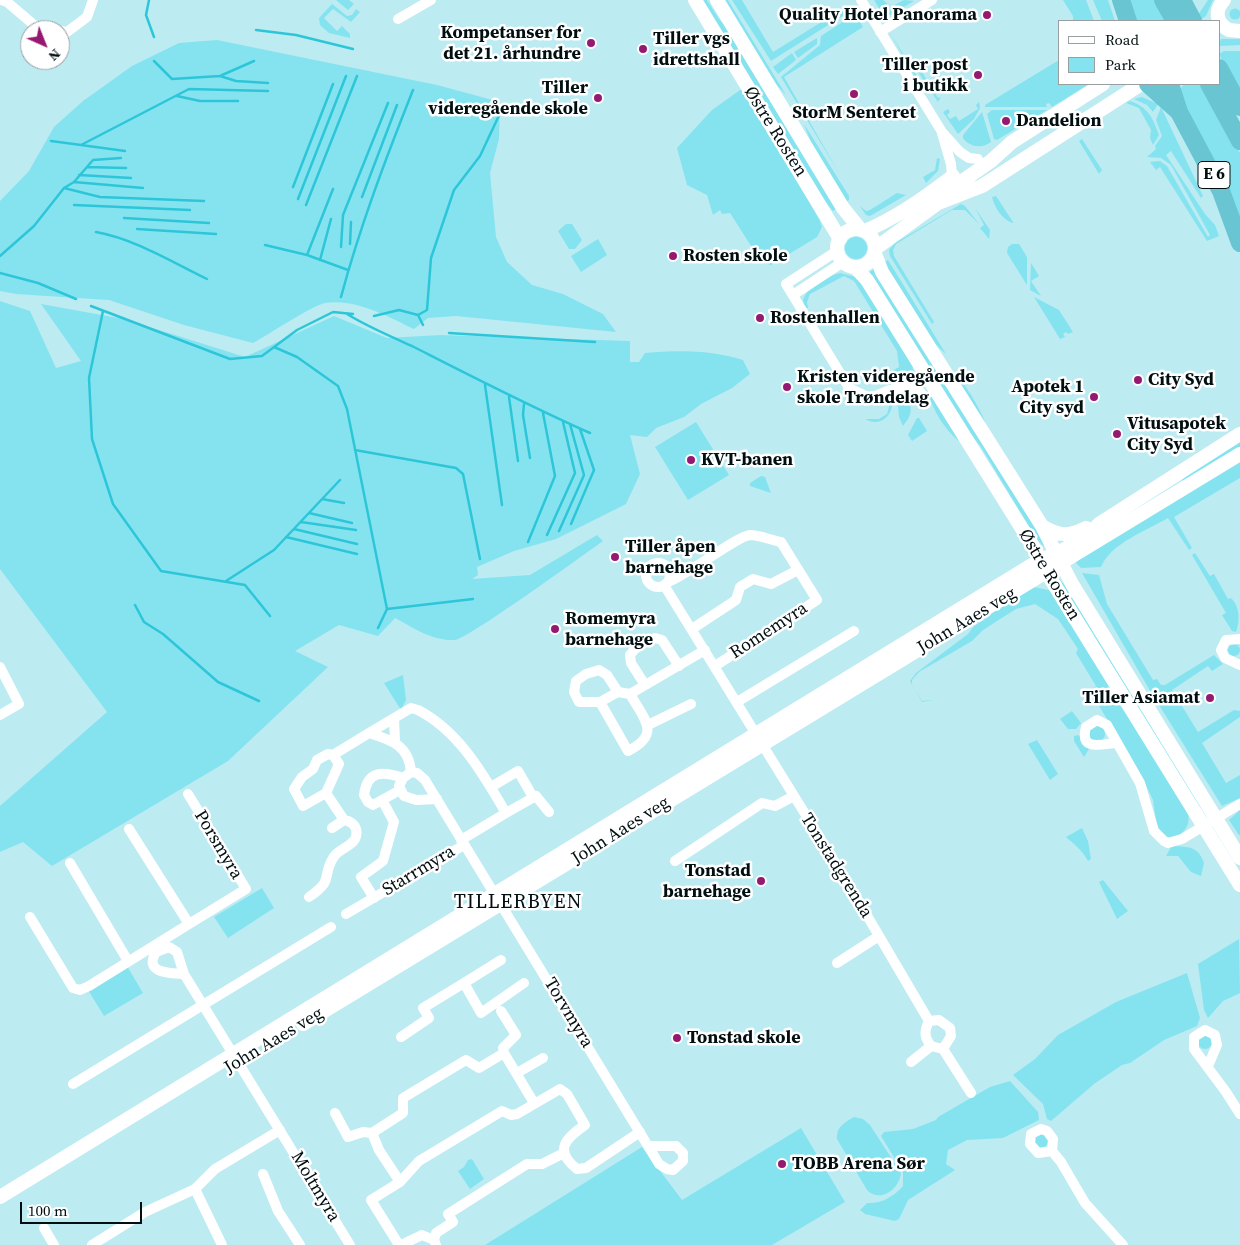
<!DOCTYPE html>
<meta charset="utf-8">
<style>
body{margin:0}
#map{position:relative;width:1240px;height:1245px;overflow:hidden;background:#bcebf2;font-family:"Source Serif 4",serif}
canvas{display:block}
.legend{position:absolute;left:1058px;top:20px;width:162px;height:65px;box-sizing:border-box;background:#fff;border:1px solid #999fa0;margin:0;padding:6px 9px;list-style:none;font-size:15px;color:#010f11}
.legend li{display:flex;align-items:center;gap:10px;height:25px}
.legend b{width:25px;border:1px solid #999fa0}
.north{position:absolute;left:20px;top:20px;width:50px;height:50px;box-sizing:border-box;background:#fff;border:1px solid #999fa0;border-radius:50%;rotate:136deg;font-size:14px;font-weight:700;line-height:20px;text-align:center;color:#010f11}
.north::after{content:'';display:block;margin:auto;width:18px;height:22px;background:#951871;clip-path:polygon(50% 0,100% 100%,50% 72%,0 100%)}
.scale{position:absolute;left:20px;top:1202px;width:122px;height:22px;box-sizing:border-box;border:2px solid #010f11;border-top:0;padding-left:6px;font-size:15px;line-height:18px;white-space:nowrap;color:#010f11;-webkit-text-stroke:4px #fff;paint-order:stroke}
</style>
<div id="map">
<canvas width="1240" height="1245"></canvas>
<ul class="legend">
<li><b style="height:6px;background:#fff"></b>Road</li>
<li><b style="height:14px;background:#85e3f0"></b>Park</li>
</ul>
<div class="north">N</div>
<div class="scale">100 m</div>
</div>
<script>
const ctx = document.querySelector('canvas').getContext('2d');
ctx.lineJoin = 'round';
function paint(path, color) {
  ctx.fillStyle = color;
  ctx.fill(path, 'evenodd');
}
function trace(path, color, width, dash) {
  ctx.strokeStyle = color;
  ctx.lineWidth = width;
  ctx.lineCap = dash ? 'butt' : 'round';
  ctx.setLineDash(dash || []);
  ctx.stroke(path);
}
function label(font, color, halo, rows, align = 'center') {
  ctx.font = font + ' "Source Serif 4",serif';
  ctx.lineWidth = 5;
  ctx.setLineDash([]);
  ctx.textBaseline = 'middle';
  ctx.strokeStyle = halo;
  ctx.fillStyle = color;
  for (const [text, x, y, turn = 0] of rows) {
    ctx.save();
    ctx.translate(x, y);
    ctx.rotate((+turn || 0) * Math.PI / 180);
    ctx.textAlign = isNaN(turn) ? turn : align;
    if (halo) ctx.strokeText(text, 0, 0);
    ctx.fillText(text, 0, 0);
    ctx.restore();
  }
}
paint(new Path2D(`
 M336,0H349L354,4L348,10Z
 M699,0H707L719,19L734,36L839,207L833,211L821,196Z
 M722,0H728L786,95L772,80Z
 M732,0H742L773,52L849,5L852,10L771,61Z
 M874,0H883L891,7L904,0L914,1L885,18Z
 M1063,0H1086L1094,21H1073V16Z
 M1093,0H1108L1115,21H1102Z
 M1126,0H1156L1167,21H1133Z
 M1208,0H1213L1206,16L1200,20L1198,15Z
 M332,4L347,16L352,15L356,9L360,12L351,22L333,9L324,18L337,31L342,26L350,34V38L329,33L320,25L319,18Z
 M1229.5 14a5.5 5.5 0 1 1 11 0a5.5 5.5 0 1 1-11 0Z
 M855,14L863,27L784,77L839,173L781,77L820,45L821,36Z
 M890,33L919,79L918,82Z
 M817,38V44L798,58L794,52Z
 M1221,39H1240V45L1219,46Z
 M217,40L437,85L500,102L499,139L490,173L496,237L507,262L532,285L563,294L603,314L616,332L456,316L428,318L414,329C387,316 355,298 325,303C313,305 268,335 253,343L184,325L109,300L16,294L0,291V201L29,171L54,127L83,101L132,66L179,43Z
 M1224,51H1240V94L1219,54Z
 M792,53L796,60L778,74L773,67Z
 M1059,60V84H1089L1052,107L1049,103L1046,104L1047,107H985V105Z
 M920,69L938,98L941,97L938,102L917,70Z
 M1184,84H1202L1240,153V230L1176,95Z
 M743,88L819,219L822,227L817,237L771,265L749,259L753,249L730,213L722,214L720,210L713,215L707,195L687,185L677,148L712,110Z
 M1142,97L1158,104L1153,112L1147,105L1134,99Z
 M1130,101C1148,107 1153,118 1159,135L1153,145L1150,138L1151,130L1139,108L1126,103Z
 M979,102L980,108L974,119L958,134L943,112L948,109L950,112L947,115L950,119L956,116L959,121L978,109L976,105Z
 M1161,107L1203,196L1201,198L1171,151L1166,155L1205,214L1215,225L1219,236L1207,241L1160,167L1156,170L1150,162L1160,161L1167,166L1208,237L1210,235L1171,165L1161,158L1147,157L1156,149L1155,146L1162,136L1156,120Z
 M992,110H1047L997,140L994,139L987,114Z
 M982,112L991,142C982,149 969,147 963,138V135Z
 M804,124L849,196V200L844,204L812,145Z
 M1082,139L1102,170L1099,174L1079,141Z
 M937,158L940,159L938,171L926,183L923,177L935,170Z
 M897,193L906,195L870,216L866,215L860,206L866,211L870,210Z
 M996,196L1013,222V223C1002,220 995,208 992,197Z
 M961,204L965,206L979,224L965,210H952L896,244L893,250L894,256L934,322L932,324L890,256L889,250L895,243Z
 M975,208L990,230L989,239L980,228L984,225Z
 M566,224H572L582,240L575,249H569L558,231Z
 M845 248a11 11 0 1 1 22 0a11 11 0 1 1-22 0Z
 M598,239L607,255L581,272L571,256Z
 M1012,244H1019L1027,257V285L1007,253L1008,247Z
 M888,260L946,354L936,345L882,264Z
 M1031,263L1039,276L1031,281L1041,296L1030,290Z
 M874,269L914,336L942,374L1040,533L1044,547L1036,538L981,447L955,414L868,273Z
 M840,273L856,277L862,282L912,363L915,383L907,381L891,385L874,376L861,374L865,372L883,376L899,367L897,351L854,281L844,276L810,294L807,302L808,308H805L803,300C808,286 827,276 840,273Z
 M1034,297L1059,310L1073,332L1068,334L1066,332L1063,334L1065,337L1060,339Z
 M0,301L30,311L56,368L81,361L41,304L124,319L245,357L334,316L387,338L441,335L630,341V362H639L645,353C678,350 712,350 743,360L750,374L732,388L701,404L684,417L656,428L647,437L630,435L640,474L626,504L556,539L514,551L477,567L478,575L472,579L530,575L597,535L603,541C585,554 466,640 455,640C432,641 414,628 395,618L378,636L339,625L295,651L328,667L228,761L52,866L23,842L0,852V806L107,712L0,569Z
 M951,370C959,373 984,414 985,423Z
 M928,391H929L960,442C945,430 932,410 928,391Z
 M897,394L906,397C914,409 911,416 903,426L899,417Z
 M892,395C896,412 882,429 865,419H879L887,414Z
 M917,418H919L927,431L912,441L908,435Z
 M696,422L729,475L688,500L655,447Z
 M1240,439V448L1184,482L1182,480L1197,466Z
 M1240,459V478L1174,517L1192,548L1189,550L1168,518C1146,531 1111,543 1101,567L1081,568L1076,563L1080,558Z
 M761,476L765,477L771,493L750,486V483Z
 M1195,553L1210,576L1214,574L1228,599L1231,598C1240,607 1240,620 1236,632L1232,631L1222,615L1226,613L1192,555Z
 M1082,573L1099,575L1107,604L1153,680L1157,679L1161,685H1165L1214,655L1223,664L1212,671L1208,666L1172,690L1198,732L1234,710L1240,711V717L1202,743L1226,783L1240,775V798L1222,806L1149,689Z
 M1057,577L1064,584L1203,810L1198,805Z
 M1033,587L1049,590L1054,594L1188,813C1191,827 1182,838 1167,837L1157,828L1153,800L1142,777L1090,691L1096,686L1076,653L1078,649L1058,619L1035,604L1016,609L983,630L972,641L919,672L912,680V685L922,701L933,700L922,702L910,681L916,673L968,634L974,626L987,618L986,615Z
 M1228 650a6 6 0 1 1 12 0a6 6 0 1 1-12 0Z
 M403,675L406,700L401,710L384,683Z
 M1072,711L1081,723L1076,729H1068L1060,719Z
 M1089 734a8 8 0 1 1 16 0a8 8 0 1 1-16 0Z
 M1079,735L1089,749L1084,757L1074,741V736Z
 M1037,740L1058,774L1050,780L1028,744Z
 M1240,810V835H1239L1229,820Z
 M1082,828L1088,841L1091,859L1088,861C1083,851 1074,844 1066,837Z
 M1176,846C1191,847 1199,848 1204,863L1201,876L1191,872L1178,856H1166L1171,847Z
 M1103,880L1128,911L1117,919L1099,882Z
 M262,888L274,908L228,938L214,917Z
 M1239,939L1240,993L1223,1001L1208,1018L1204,1010L1198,964Z
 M127,966L143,993L104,1016L88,990Z
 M1187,973L1200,1018L1197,1026L1164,1040L1130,1063L1122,1065L1094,1084L1051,1121L1047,1119L1043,1104L1013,1075L1035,1059L1058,1035L1116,1002Z
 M1198 1042a7 7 0 1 1 14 0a7 7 0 1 1-14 0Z
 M1010,1081L1038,1112L1039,1120L1003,1138L967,1140L948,1150L946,1164L955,1170L908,1200L899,1219L895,1221L865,1214L860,1210L867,1203C882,1204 894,1196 903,1186V1172L881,1136L884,1132L913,1129L936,1120L938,1117L990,1087Z
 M854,1117L863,1119L870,1125L901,1173C899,1190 880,1203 867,1190L837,1139C836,1127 844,1123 854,1117Z
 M801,1128L845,1202L772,1245H485L642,1147L682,1200Z
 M1034 1141a7 7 0 1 1 14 0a7 7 0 1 1-14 0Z
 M472,1159L484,1179L470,1189L458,1171L464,1167L468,1160Z`), '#85e3f0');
trace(new Path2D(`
 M149,0L146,15L154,37
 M256,30L296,35L353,49
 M154,61L172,79L220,76L254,61
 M220,76L236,81L268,83
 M177,96L200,101H238
 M51,141L81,145L189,89L268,91
 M81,145L125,151
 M87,167L126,168
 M79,175L131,178
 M74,182L143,188
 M293,187L333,84
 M64,188L100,197L204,201
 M362,197L397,105
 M298,199L346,76
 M74,205L190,210
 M306,205L357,76
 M124,218L209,223
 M137,229L216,234
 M96,232C135,239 172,262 207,279
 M350,244L351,222
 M265,245L307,255L348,270
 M341,247L343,215L388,103
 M307,255L333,189
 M0,256L34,226L64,188L74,182L93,160L121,158
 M320,260L331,219
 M0,273L38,283L76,299
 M341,297C360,226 386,158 413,90
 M91,306L230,359L262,356L297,330L333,312L353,314
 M103,311L89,378L92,439L113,504L161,571L245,585L270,616
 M347,314C368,327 390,336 412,346C471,376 529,406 590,433
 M418,315L423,325
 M374,316L399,310L418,315L427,310L431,258L454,190L480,156L502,109
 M449,333L595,342
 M274,347L297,357L338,386L347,409L387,609L378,628
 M485,385L502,505
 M509,397L518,461
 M524,404L523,415L530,458
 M355,450L456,468L463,474L480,559
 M322,499L344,503
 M309,513L352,523
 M301,522L356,530
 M571,524L594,470L580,429
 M294,529L357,544
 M559,531L584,475L570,424
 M547,535L575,473L563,422
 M286,537L357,554
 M528,542L555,476L543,413
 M226,581L274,550L340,480
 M135,605L144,622L163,634L218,682L259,701
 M387,609L473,599`), '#2dc6d8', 2.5);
trace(new Path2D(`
 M2,0L7,2L40,30H44
 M861,0L942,132L960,152L969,158L978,159
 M398,19L431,0
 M60,31L67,32L87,17L93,0
 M880,32L932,0
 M942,133L951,164L952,176
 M837,251L786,284L849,388L870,398C887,392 910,377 923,395
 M793,295L843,262
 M646 575a12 12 0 1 1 24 0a12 12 0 1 1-24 0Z
 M668,582C688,575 737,536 750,535C759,535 771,540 781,542L817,600L715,666
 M664,585L852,890L929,1021C924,1031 924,1037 931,1046L943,1049L951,1036L950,1028L939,1020L929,1021
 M692,629L736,600L740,587L753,579L771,584L798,570
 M1240,639L1226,640L1221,650L1225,658L1240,665
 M0,667L19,704L0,715
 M645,685L631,663L630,655C635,647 646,641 655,638L662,640L679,666
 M630,694L618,692L600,702L628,751C662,734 644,719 630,694L705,650
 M600,702H579L574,692L576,681L586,674L599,670L607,675L618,692
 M737,702L854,631
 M394,718L395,741
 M648,725L691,704
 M369,733L411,708L418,710C459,731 483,774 506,813L536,796L549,812
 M1116,743C1102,744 1079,752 1086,727L1097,720L1107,725L1140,783L1154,831L1164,841L1168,843L1182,839L1240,804
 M491,787L518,771L533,797
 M400,790L373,805L368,802L364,795C367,770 383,771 403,778
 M326,793L303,806L294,789L302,777L313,769L317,760L328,754L333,755
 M437,799L416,800L404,796L399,786L403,778L411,772L417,773L425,780L659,1164L667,1169L673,1170L683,1161V1153L676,1146H650
 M332,828L344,820L326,793L339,764L333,755L369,733C391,740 409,745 411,772
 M129,829L189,924L246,889L188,794
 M461,840L506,813
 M675,861L762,803L775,806L792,797
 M70,863L128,961
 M309,897C335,879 321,878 333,858C339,847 360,846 356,829C354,823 350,821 344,820
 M374,898L361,877L383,861L394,822L382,800
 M346,914L464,845
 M30,917L73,988L80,990L89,986L189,924
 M837,963L879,936
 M184,974C171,973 143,974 156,952L169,947L177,952L184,974L350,1245
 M464,983L501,960
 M501,1011L516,1035L503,1048L504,1053
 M401,1037L429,1018L423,1008L464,983L481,1013L524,983
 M943,1049L971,1093
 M911,1062L931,1046
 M1208,1066L1217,1045L1215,1035L1205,1030L1194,1037V1049L1226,1092L1240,1114
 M517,1073L543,1058
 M73,1084L331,927
 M335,1113L348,1137L363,1132L372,1133L379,1150L400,1182L419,1161L502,1111L511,1115L517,1114L560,1089L567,1094L585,1125C566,1138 553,1150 577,1169L586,1168L640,1132
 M1041,1129L1047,1131L1053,1139L1052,1151L1038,1153L1030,1144L1031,1134Z
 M372,1133L403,1113V1098L466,1060L479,1068L504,1053L534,1103
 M1052,1151L1061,1162L1085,1203L1123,1245
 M263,1174L278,1211L300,1245
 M195,1189L215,1169L280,1130
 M44,1228L54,1245
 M92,1245L145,1212L195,1189L222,1245
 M399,1245L371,1200L400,1182
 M401,1245L422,1235L434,1240
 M436,1245L434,1240L436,1233L453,1222L448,1214L527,1164H542L564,1153`), '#fff', 10);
trace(new Path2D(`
 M695,0L840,239
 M717,0L843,208L860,229
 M1224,0C1214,11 1216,23 1229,30L1240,31
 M941,202L982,186L1141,84
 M837 248a19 19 0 1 1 38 0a19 19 0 1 1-38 0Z
 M865,231C898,217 925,197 953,176
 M876,248L938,203L951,189L991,161L1012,142L1103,84
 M875,254L882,272L1042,526L1072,584L1240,858
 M855,267L867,280L1034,548L1047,573L1240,885
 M1042,526C1058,536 1069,537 1086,528
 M303,1024L1240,454
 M0,1197L1040,560C1061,552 1083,541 1099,524L1240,434`), '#fff', 14);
trace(new Path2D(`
 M1121,0L1128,21
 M1163,0L1175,21
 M1182,0L1193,21
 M1219,68L1240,107
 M1148,84L1177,110
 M1170,84L1179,112L1221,191L1240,243
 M1209,84L1240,141`), '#68c5d1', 18);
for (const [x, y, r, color] of [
 [987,15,5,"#951871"],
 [591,43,5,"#951871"],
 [643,49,5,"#951871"],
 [978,75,5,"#951871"],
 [854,94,5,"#951871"],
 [598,98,5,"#951871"],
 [1006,121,5,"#951871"],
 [673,256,5,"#951871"],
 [760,318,5,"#951871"],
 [1138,380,5,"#951871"],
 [787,387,5,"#951871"],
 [1094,397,5,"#951871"],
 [1117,434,5,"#951871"],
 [691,460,5,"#951871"],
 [615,557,5,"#951871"],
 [555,629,5,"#951871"],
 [1210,698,5,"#951871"],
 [761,881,5,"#951871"],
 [677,1038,5,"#951871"],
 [782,1164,5,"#951871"]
]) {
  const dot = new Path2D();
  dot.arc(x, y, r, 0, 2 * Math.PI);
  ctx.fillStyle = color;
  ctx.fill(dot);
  trace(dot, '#fff', 2);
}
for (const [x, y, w] of [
 [1214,175,32]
]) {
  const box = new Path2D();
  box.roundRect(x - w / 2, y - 13.5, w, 27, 4);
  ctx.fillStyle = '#fff';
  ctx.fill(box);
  trace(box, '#010f11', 1);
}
label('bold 16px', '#010f11', null, [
 ["E 6",1214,175]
]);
label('bold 18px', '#010f11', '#fff', [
 ["Quality Hotel Panorama",977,15,"right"],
 ["Kompetanser for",581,33,"right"],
 ["det 21. århundre",581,54,"right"],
 ["Tiller vgs",653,39],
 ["idrettshall",653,60],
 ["Tiller post",968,65,"right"],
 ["i butikk",968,86,"right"],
 ["Tiller",588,88,"right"],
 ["videregående skole",588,109,"right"],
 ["StorM Senteret",854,113,"center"],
 ["Dandelion",1016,121],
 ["Rosten skole",683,256],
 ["Rostenhallen",770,318],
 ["Kristen videregående",797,377],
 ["skole Trøndelag",797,398],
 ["City Syd",1148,380],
 ["Apotek 1",1084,387,"right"],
 ["City syd",1084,408,"right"],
 ["Vitusapotek",1127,424],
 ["City Syd",1127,445],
 ["KVT-banen",701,460],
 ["Tiller åpen",625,547],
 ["barnehage",625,568],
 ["Romemyra",565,619],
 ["barnehage",565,640],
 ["Tiller Asiamat",1200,698,"right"],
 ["Tonstad",751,871,"right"],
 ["barnehage",751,892,"right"],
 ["Tonstad skole",687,1038],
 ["TOBB Arena Sør",792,1164]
], 'left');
label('18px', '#010f11', '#fff', [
 ["Østre Rosten",775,132,58],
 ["Østre Rosten",1049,575,59],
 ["John Aaes veg",967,621,-31],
 ["Romemyra",769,631,-33],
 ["John Aaes veg",621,831,-32],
 ["Porsmyra",218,845,59],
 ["Tonstadgrenda",836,866,58],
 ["Starrmyra",419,871,-31],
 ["Torvmyra",568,1013,59],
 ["John Aaes veg",274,1041,-31],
 ["Moltmyra",315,1187,59]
]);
ctx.letterSpacing = '1px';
label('20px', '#010f11', '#fff', [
 ["TILLERBYEN",518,903]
]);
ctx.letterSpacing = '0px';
</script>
